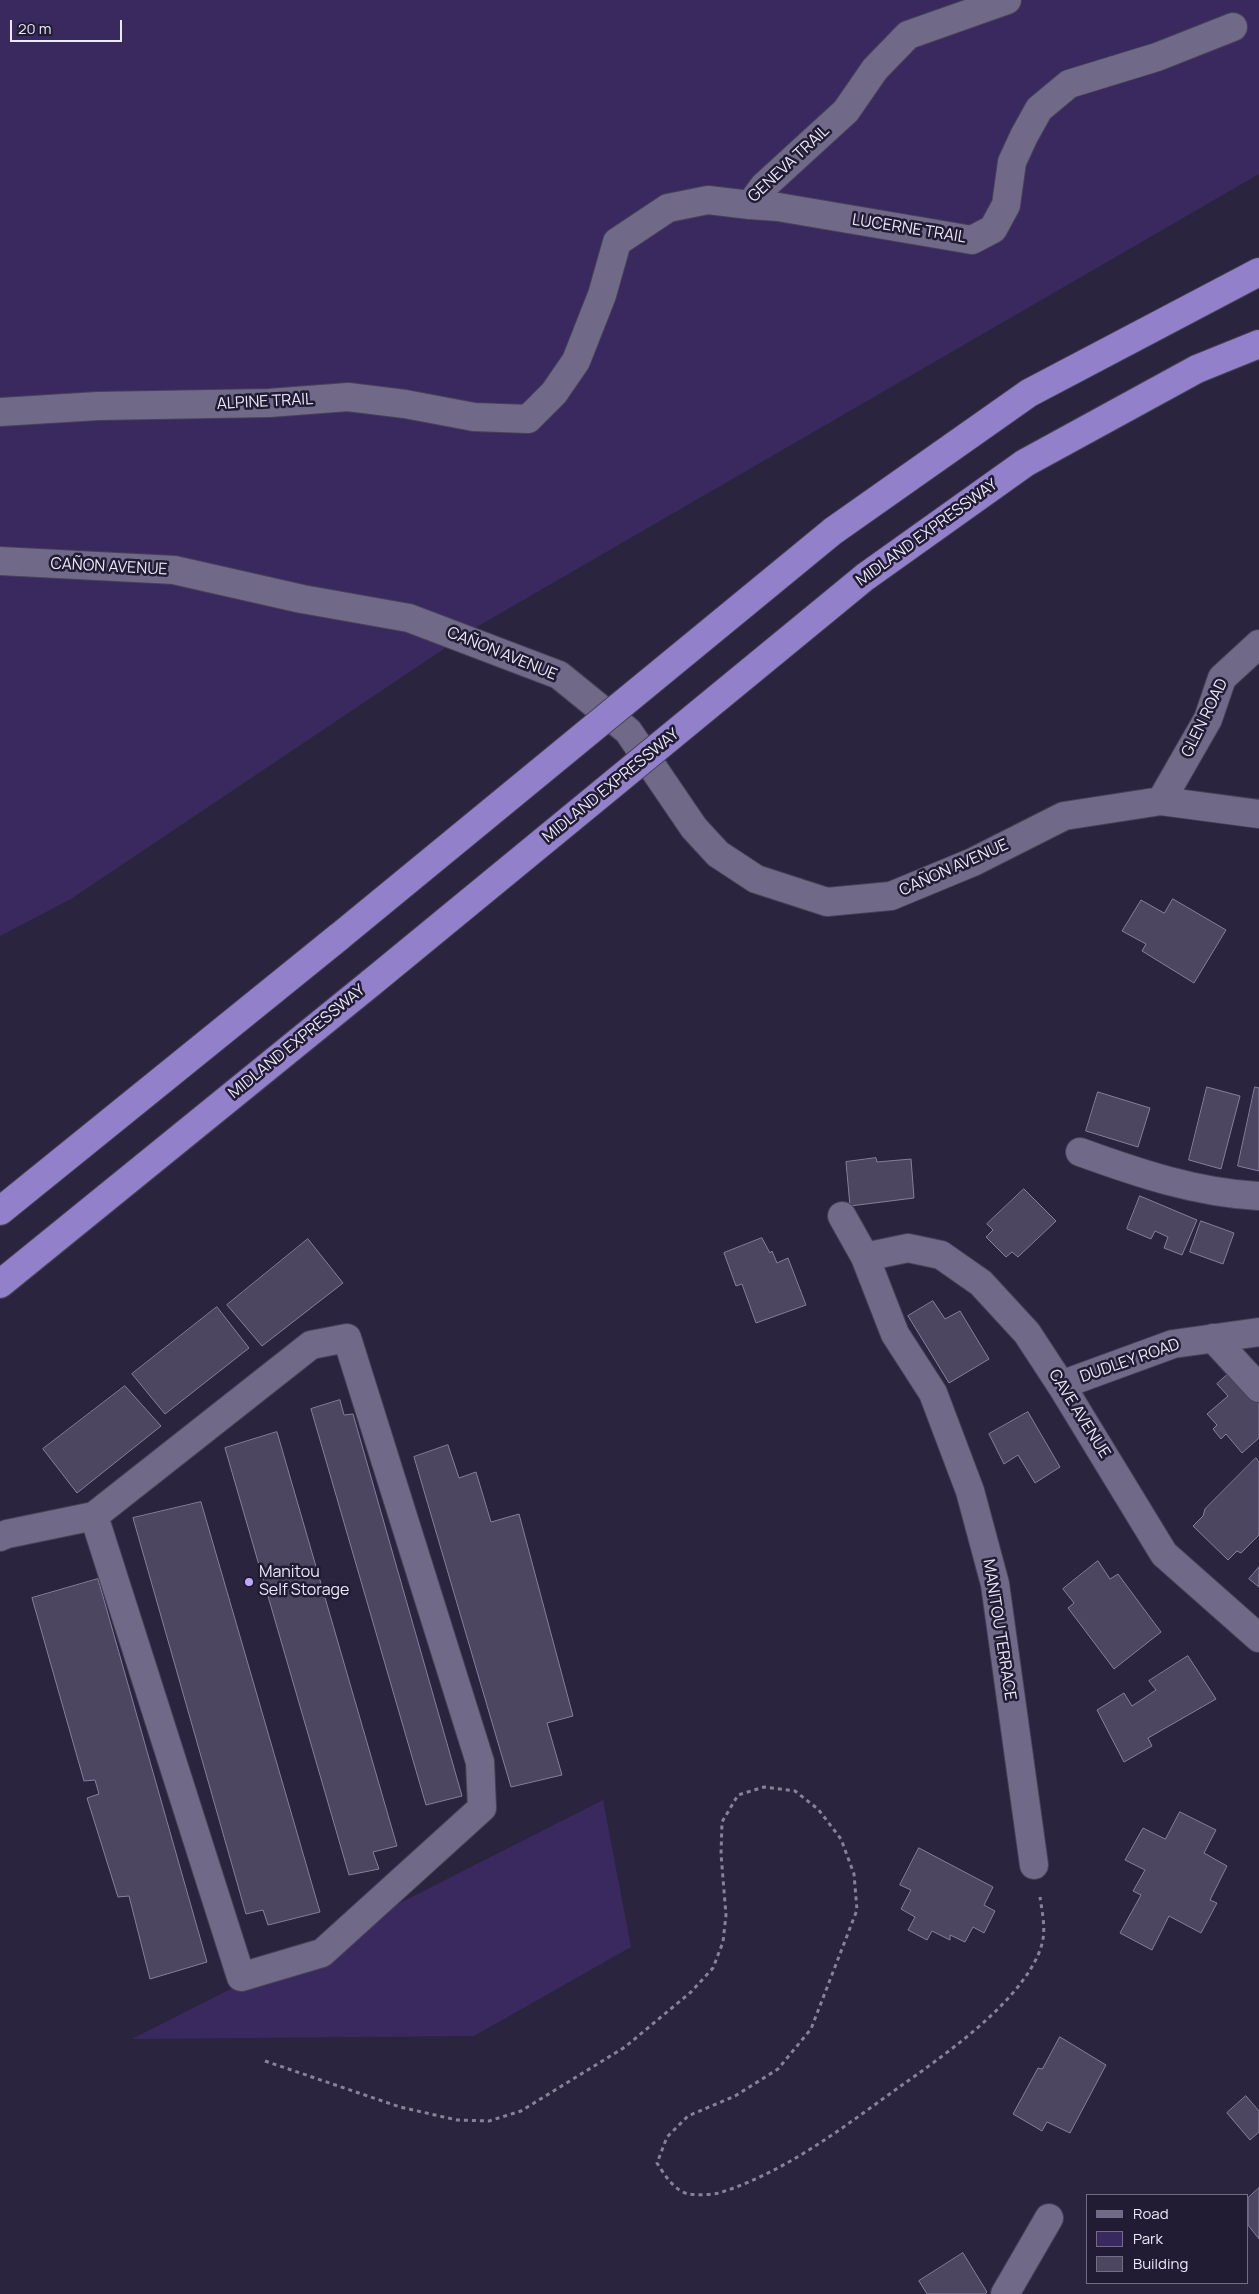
<!DOCTYPE html>
<meta charset="utf-8">
<style>
body{margin:0}
#map{position:relative;width:1259px;height:2294px;overflow:hidden;background:#2a243e;font-family:Manrope,sans-serif}
canvas{display:block}
.legend{position:absolute;left:1086px;top:2194px;width:162px;height:90px;box-sizing:border-box;background:#211b33;border:1px solid #726d82;margin:0;padding:6px 9px;list-style:none;font-size:15px;color:#ebe8f9}
.legend li{display:flex;align-items:center;gap:10px;height:25px}
.legend b{width:25px;border:1px solid #726d82}
.scale{position:absolute;left:10px;top:20px;width:112px;height:22px;box-sizing:border-box;border:2px solid #ebe8f9;border-top:0;padding-left:6px;font-size:15px;line-height:18px;white-space:nowrap;color:#ebe8f9;-webkit-text-stroke:4px #211b33;paint-order:stroke}
</style>
<div id="map">
<canvas width="1259" height="2294"></canvas>
<ul class="legend">
<li><b style="height:6px;background:#706a88"></b>Road</li>
<li><b style="height:14px;background:#39295f"></b>Park</li>
<li><b style="height:14px;background:#4c4661"></b>Building</li>
</ul>
<div class="scale">20 m</div>
</div>
<script>
const ctx = document.querySelector('canvas').getContext('2d');
ctx.lineJoin = 'round';
function paint(path, color) {
  ctx.fillStyle = color;
  ctx.fill(path, 'evenodd');
}
function trace(path, color, width, dash) {
  ctx.strokeStyle = color;
  ctx.lineWidth = width;
  ctx.lineCap = dash ? 'butt' : 'round';
  ctx.setLineDash(dash || []);
  ctx.stroke(path);
}
function label(font, color, halo, rows, align = 'center') {
  ctx.font = font + ' Manrope,sans-serif';
  ctx.lineWidth = 5;
  ctx.setLineDash([]);
  ctx.textBaseline = 'middle';
  ctx.strokeStyle = halo;
  ctx.fillStyle = color;
  for (const [text, x, y, turn = 0] of rows) {
    ctx.save();
    ctx.translate(x, y);
    ctx.rotate((+turn || 0) * Math.PI / 180);
    ctx.textAlign = isNaN(turn) ? turn : align;
    if (halo) ctx.strokeText(text, 0, 0);
    ctx.fillText(text, 0, 0);
    ctx.restore();
  }
}
paint(new Path2D(`
 M0,0H1259V174L475,628L71,899L0,936Z
 M603,1800L631,1947L474,2036L132,2039Z`), '#39295f');
const building = new Path2D(`
 M1173,899L1226,930L1194,983L1142,951L1146,944L1122,931L1141,900L1164,913Z
 M1207,1087L1240,1096L1221,1169L1189,1160Z
 M1255,1087L1259,1088V1171L1238,1166Z
 M1098,1092L1150,1108L1138,1147L1086,1131Z
 M876,1158L877,1162L911,1159L914,1198L850,1206L846,1162Z
 M1024,1189L1056,1221L1018,1257L1012,1252L1006,1257L986,1237L993,1230L987,1224Z
 M1140,1196L1197,1220L1182,1255L1164,1248L1168,1237L1155,1231L1151,1239L1127,1229Z
 M1201,1221L1234,1233L1223,1264L1190,1252Z
 M762,1238L770,1253L772,1251L777,1263L788,1258L806,1305L756,1323L742,1284L736,1286L724,1253Z
 M308,1239L343,1283L262,1346L227,1305Z
 M933,1301L945,1319L960,1311L989,1359L949,1383L908,1316Z
 M217,1307L249,1348L165,1414L132,1374Z
 M1236,1367L1259,1393V1438L1242,1453L1226,1434L1221,1439L1213,1429L1217,1425L1207,1414L1228,1396L1217,1384Z
 M125,1386L161,1426L77,1493L43,1449Z
 M340,1400L344,1415L353,1414L462,1796L426,1805L311,1409Z
 M1028,1412L1060,1467L1035,1483L1018,1455L1004,1464L989,1434Z
 M277,1432L397,1846L373,1852L379,1869L349,1875L225,1448Z
 M448,1445L459,1478L476,1472L491,1522L519,1514L573,1716L547,1723L562,1775L511,1787L414,1457Z
 M1256,1458L1259,1462V1535L1241,1553L1237,1551L1228,1560L1193,1526L1203,1516L1205,1509Z
 M201,1502L320,1912L268,1925L263,1910L246,1914L133,1518Z
 M1098,1561L1110,1579L1118,1574L1161,1632L1114,1669L1068,1608L1074,1603L1063,1589Z
 M1259,1567V1587L1249,1579Z
 M98,1579L207,1962L150,1979L129,1896L118,1897L87,1798L99,1794L95,1780L84,1781L32,1598Z
 M1188,1656L1216,1699L1148,1738L1152,1746L1124,1762L1097,1710L1124,1693L1132,1706L1156,1690L1149,1681Z
 M1180,1812L1216,1830L1204,1853L1227,1866L1210,1900L1217,1903L1201,1933L1169,1916L1152,1950L1120,1933L1141,1895L1133,1891L1145,1870L1125,1860L1143,1828L1165,1839Z
 M919,1848L993,1887L984,1905L995,1911L984,1933L973,1927L965,1942L950,1935V1940L932,1931L927,1940L908,1930L915,1917L901,1909L911,1890L900,1885Z
 M1060,2037L1106,2065L1070,2133L1047,2122L1042,2131L1013,2114L1038,2068L1042,2069Z
 M1246,2096L1259,2111V2132L1250,2140L1227,2113Z
 M1259,2188V2239L1248,2225V2198Z
 M963,2253L987,2292L985,2294H927L919,2281Z`);
paint(building, '#4c4661');
trace(building, '#857f9d', 1);
const minor = new Path2D(`
 M750,205L778,207L972,240L993,229L1006,205L1012,162L1024,136L1039,109L1069,84L1157,57L1233,27
 M0,412L98,406L269,403L348,397L405,404L474,417L528,419L554,393L576,361L602,295L617,242L668,208L708,200L750,205L764,186L846,111L875,69L908,35L1007,0
 M0,561L174,570L302,599L409,618L559,675L628,731L694,828L718,854L756,879L827,902L891,896L973,862L1064,816L1161,801L1259,814
 M1161,801L1208,719L1222,678L1259,644
 M1080,1152C1138,1173 1197,1193 1259,1196
 M842,1216L865,1257L895,1334L933,1393L970,1491L995,1584L1034,1865
 M865,1257L908,1248L941,1255L981,1283L1027,1333L1061,1385L1164,1554L1259,1638
 M1213,1338L1259,1388
 M1061,1385L1173,1344L1259,1332
 M0,1537L7,1534L94,1516L241,1977L322,1953L482,1808L480,1762L347,1338L311,1345L94,1516
 M1005,2294L1049,2218`);
const highway = new Path2D(`
 M833,531L1029,393L1259,272
 M865,577L1025,463L1197,369L1259,344
 M0,1211L340,936
 M0,1284L372,982`);
trace(minor, '#474257', 30);
trace(highway, '#474257', 30);
trace(new Path2D(`
 M265,2061L400,2107L457,2120L489,2121L521,2111L625,2047L691,1992L713,1968L723,1942L726,1915L721,1854L722,1822L738,1795L764,1787L795,1791L818,1809L841,1839L854,1874L857,1910L811,2029L778,2069L735,2096L688,2116L667,2137L657,2163C664,2174 675,2192 689,2194C697,2195 711,2195 719,2193C786,2172 842,2128 898,2088C943,2056 1008,2011 1034,1963C1048,1938 1044,1924 1040,1897`), '#878298', 3, [4, 4]);
trace(minor, '#706a88', 28);
trace(highway, '#9380cb', 28);
const highwayBridge = new Path2D(`
 M340,936L833,531
 M372,982L865,577`);
trace(highwayBridge, '#474257', 30, []);
trace(highwayBridge, '#9380cb', 28);
for (const [x, y, r, color] of [
 [249,1582,5,"#bcaaf6"]
]) {
  const dot = new Path2D();
  dot.arc(x, y, r, 0, 2 * Math.PI);
  ctx.fillStyle = color;
  ctx.fill(dot);
  trace(dot, '#211b33', 2);
}
label('16px', '#ebe8f9', '#211b33', [
 ["GENEVA TRAIL",789,164,-43],
 ["LUCERNE TRAIL",909,229,9],
 ["ALPINE TRAIL",265,402,-3],
 ["MIDLAND EXPRESSWAY",927,533,-36],
 ["CAÑON AVENUE",109,567,3],
 ["CAÑON AVENUE",502,654,22],
 ["GLEN ROAD",1205,718,-64],
 ["MIDLAND EXPRESSWAY",611,786,-39],
 ["CAÑON AVENUE",954,868,-24],
 ["MIDLAND EXPRESSWAY",297,1042,-39],
 ["DUDLEY ROAD",1130,1361,-19],
 ["CAVE AVENUE",1079,1414,58],
 ["MANITOU TERRACE",999,1630,81]
]);
label('16px', '#ebe8f9', '#211b33', [
 ["Manitou",259,1573],
 ["Self Storage",259,1591]
], 'left');
</script>
